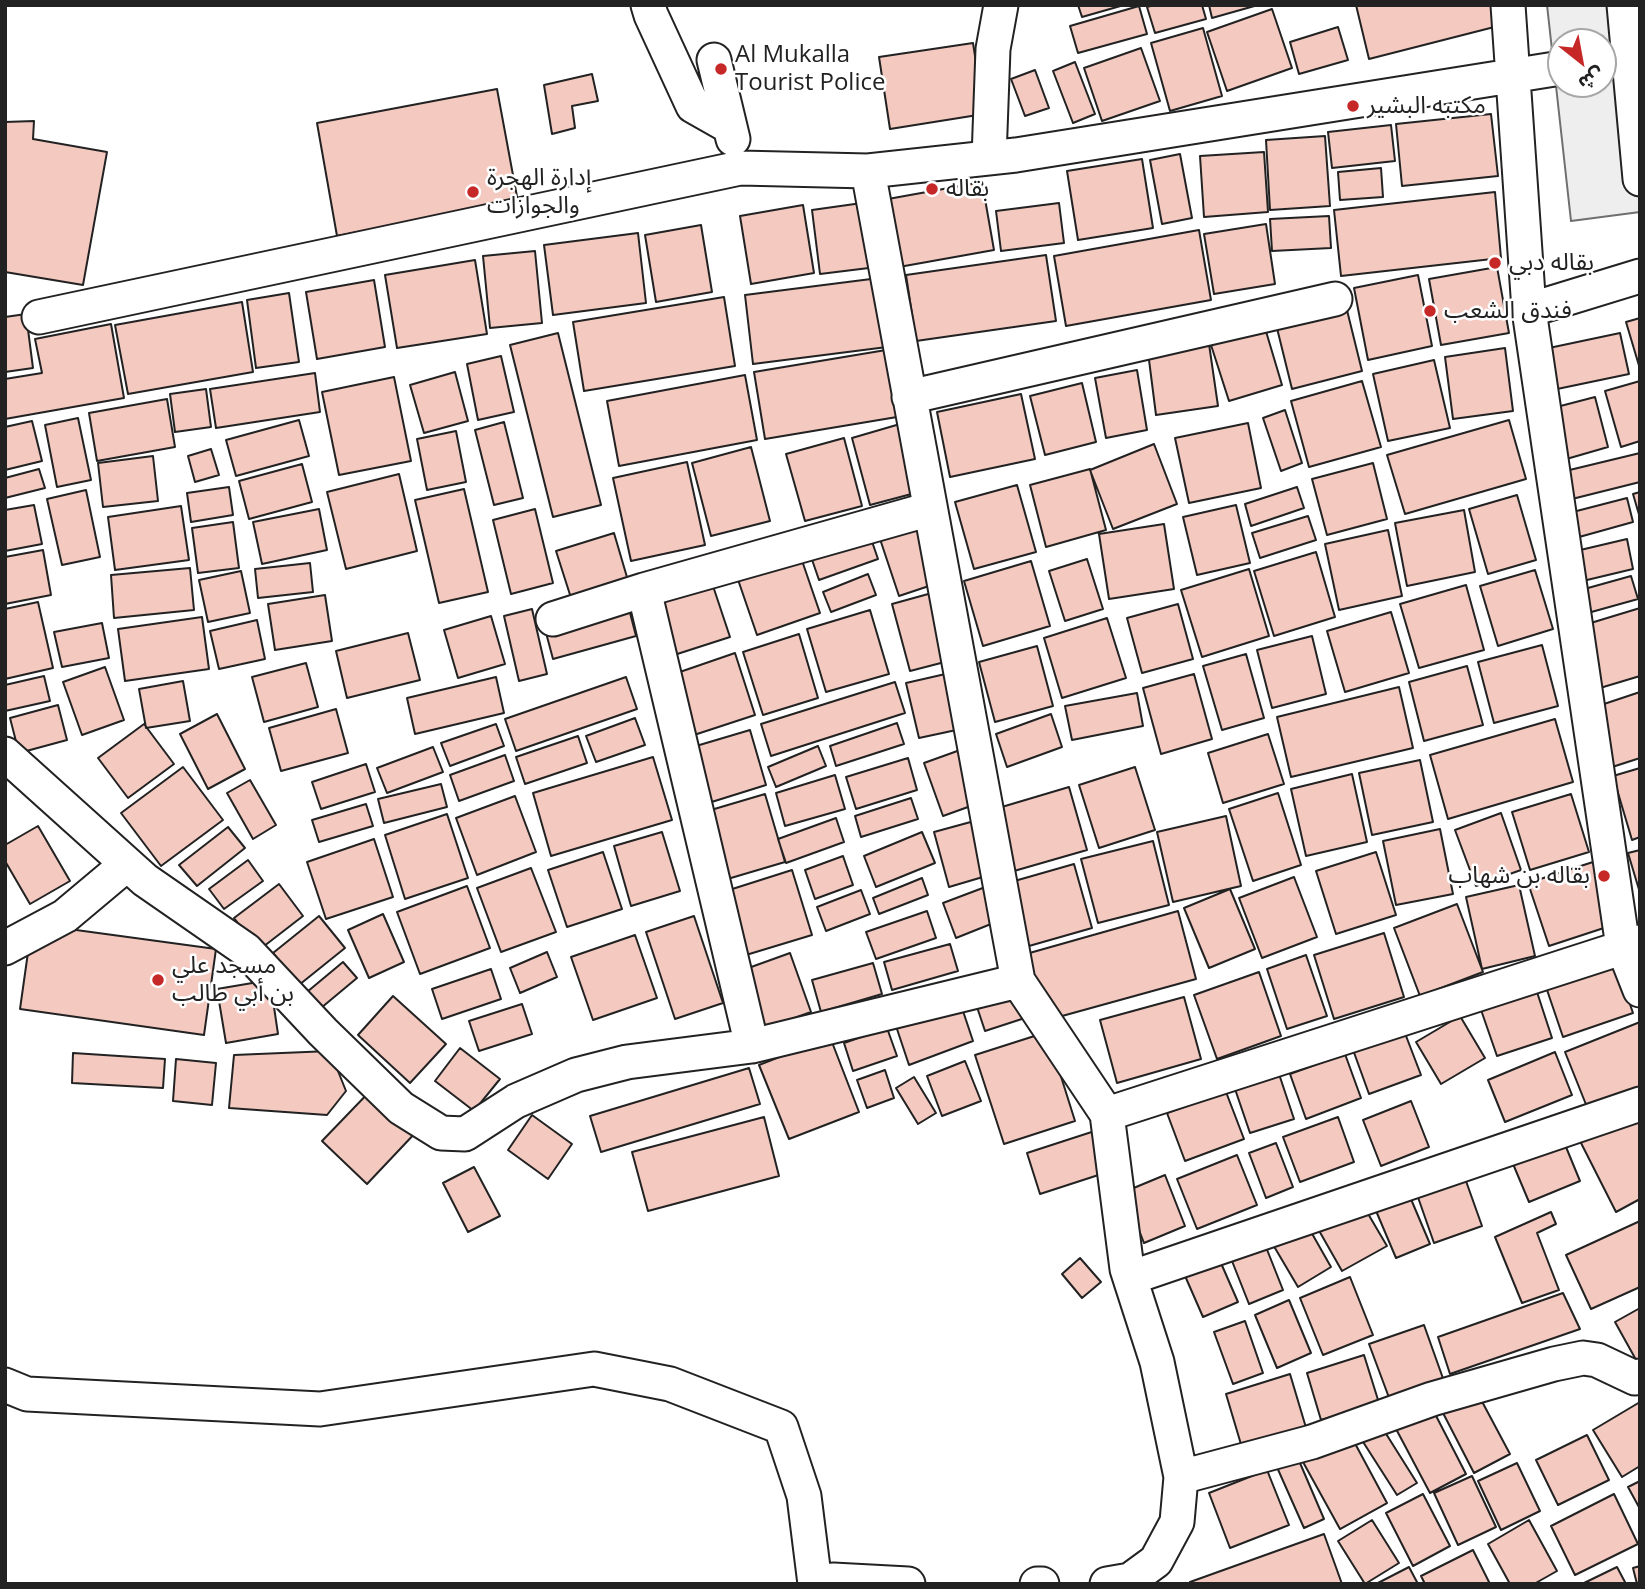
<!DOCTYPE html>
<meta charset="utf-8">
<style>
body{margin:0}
#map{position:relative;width:1645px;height:1589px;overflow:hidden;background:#fff;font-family:"Open Sans","Noto Sans Arabic",sans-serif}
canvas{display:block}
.frame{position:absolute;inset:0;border:7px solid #222;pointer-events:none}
.north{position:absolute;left:1547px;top:28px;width:70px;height:70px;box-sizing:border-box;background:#fff;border:2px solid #a7a7a7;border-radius:50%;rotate:149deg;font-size:19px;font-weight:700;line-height:28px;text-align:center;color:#222}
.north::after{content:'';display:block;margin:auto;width:24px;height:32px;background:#c62828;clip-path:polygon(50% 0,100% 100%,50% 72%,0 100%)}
</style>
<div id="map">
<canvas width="1645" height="1589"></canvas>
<div class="frame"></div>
<div class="north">ش</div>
</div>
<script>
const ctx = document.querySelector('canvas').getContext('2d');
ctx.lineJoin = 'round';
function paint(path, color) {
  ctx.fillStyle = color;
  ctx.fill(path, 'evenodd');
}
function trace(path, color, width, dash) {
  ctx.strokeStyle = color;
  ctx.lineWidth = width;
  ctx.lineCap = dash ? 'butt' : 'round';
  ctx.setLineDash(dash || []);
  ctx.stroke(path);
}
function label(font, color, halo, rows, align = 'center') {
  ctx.font = font + ' "Open Sans","Noto Sans Arabic",sans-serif';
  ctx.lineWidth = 5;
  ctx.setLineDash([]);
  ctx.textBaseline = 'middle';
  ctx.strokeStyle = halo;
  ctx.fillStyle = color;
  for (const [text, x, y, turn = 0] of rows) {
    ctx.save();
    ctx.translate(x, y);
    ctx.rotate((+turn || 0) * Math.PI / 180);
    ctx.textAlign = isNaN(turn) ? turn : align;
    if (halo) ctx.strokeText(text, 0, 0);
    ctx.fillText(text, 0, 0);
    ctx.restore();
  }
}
const green = new Path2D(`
 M1547,5H1640V212L1571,221ZM1561,42H1603V84H1561Z`);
paint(green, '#eee');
trace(green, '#6f6f6f', 2);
const building = new Path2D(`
 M1078,5H1124L1082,17Z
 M1154,5H1202L1206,19L1155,33L1147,7Z
 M1209,5H1258L1212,18Z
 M1356,5H1501L1506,24L1369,59Z
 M1139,6L1147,34L1078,53L1070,26Z
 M1272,9L1292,68L1227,91L1207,32Z
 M1338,27L1348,60L1299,74L1290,42Z
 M1203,28L1222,96L1170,111L1151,43Z
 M973,43L984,114L890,129L879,57Z
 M1141,48L1160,101L1102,121L1084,68Z
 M1075,62L1095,114L1073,123L1053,71Z
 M1035,70L1049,108L1025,116L1011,79Z
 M592,74L598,101L572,106L575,128L552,134L544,85Z
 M497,89L518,202L337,236L317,123Z
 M1491,114L1498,176L1402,186L1396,124Z
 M34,121L33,139L107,152L83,285L5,272V122Z
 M1391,125L1395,161L1332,168L1328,132Z
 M1325,136L1330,206L1270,210L1266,140Z
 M1264,152L1268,212L1204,217L1200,156Z
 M1180,154L1192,218L1162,224L1150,160Z
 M1142,159L1153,228L1078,240L1067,171Z
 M1381,168L1383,197L1340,200L1338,172Z
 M982,182L994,250L899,267L888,199Z
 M1495,192L1501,258L1341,276L1334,210Z
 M869,202L877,267L820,274L812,210Z
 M1059,203L1064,243L1001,251L996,211Z
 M803,205L814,273L751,284L740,216Z
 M1329,216L1331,248L1272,251L1270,219Z
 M1266,224L1275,284L1214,294L1204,234Z
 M701,225L712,292L656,302L645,235Z
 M1199,230L1211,300L1066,326L1054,256Z
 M638,233L646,303L553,315L544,245Z
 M535,251L542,323L490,328L483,256Z
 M1046,255L1056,321L916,341L906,275Z
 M475,260L487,334L397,348L385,275Z
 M1497,267L1509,333L1441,345L1429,279Z
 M1418,275L1432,346L1368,360L1354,288Z
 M879,278L887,347L753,364L745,295Z
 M374,280L385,347L317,359L306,292Z
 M289,293L299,362L256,368L247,300Z
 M724,297L735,366L584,391L573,322Z
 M242,302L253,372L128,394L115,325Z
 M1345,302L1362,371L1292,389L1275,320Z
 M26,314L33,368L5,372V317Z
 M1640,318V369L1626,322Z
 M111,324L124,398L5,419V379L42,373L35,339Z
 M1265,328L1282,385L1229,401L1211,345Z
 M558,333L601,505L553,517L510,345Z
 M1620,333L1629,374L1538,393L1530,352Z
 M1209,344L1218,406L1156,415L1148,352Z
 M904,347L915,414L765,439L754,372Z
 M1505,348L1513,411L1453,419L1445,357Z
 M501,356L514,412L478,420L467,364Z
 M1434,360L1450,428L1388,441L1373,374Z
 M1137,370L1147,430L1106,438L1095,378Z
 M455,372L468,421L424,433L410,385Z
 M315,373L320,412L216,428L210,389Z
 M745,375L757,440L619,466L607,401Z
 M394,377L411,461L339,475L322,392Z
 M1362,381L1381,447L1309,467L1291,401Z
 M1640,381V441L1621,447L1605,391Z
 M1082,383L1096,442L1045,455L1030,396Z
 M206,389L211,427L175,432L170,394Z
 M1021,394L1035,459L950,477L937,412Z
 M1595,397L1608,447L1563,460L1549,409Z
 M167,399L175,447L97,461L89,413Z
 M1285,410L1302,463L1281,471L1263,418Z
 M78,418L91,480L57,487L45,425Z
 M299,420L309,456L236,476L226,440Z
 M1509,420L1526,479L1405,514L1387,455Z
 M32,421L42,461L5,470V427Z
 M504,422L523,498L494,505L475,430Z
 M1248,423L1261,488L1189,503L1175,438Z
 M900,424L919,492L870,505L852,438Z
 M456,431L466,482L427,490L417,439Z
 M844,438L862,506L805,521L786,454Z
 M1154,444L1177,504L1113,529L1090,470Z
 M751,447L770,521L711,536L692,463Z
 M211,449L219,475L195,482L188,456Z
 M1640,453V482L1560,502L1553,474Z
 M153,456L158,501L103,507L98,463Z
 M687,462L705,545L631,561L613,478Z
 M1373,463L1387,519L1327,535L1312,479Z
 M302,464L312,502L249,519L239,481Z
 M39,469L45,488L5,498V478Z
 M1090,469L1106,530L1046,547L1030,485Z
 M399,474L417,551L346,569L327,492Z
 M1017,485L1036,552L974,569L955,502Z
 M229,487L233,515L191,522L187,493Z
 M1297,487L1304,508L1251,526L1245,504Z
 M464,489L488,592L439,603L415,500Z
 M86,490L100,557L62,565L47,499Z
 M1640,492V518L1633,494Z
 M1517,495L1536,560L1488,574L1469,509Z
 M1627,498L1633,522L1572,539L1565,514Z
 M34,505L42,544L5,551V510Z
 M1236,505L1250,563L1197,575L1183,517Z
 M181,506L189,560L115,570L108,517Z
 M319,509L327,550L262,564L253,522Z
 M535,509L553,583L511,594L493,520Z
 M937,510L959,576L899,596L877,530Z
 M1464,510L1475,572L1407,586L1395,523Z
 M1308,516L1316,540L1260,558L1252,533Z
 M233,522L239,568L198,573L192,528Z
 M1164,524L1174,589L1109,599L1099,534Z
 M867,527L878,559L819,580L808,548Z
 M1388,530L1402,596L1339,610L1325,544Z
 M614,533L629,584L572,601L556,551Z
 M1627,539L1633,569L1566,585L1559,555Z
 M797,546L820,613L757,635L734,568Z
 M43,550L51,595L5,604V557Z
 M1316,552L1335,617L1274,636L1254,571Z
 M1087,559L1103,609L1065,621L1049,571Z
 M1031,561L1050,626L983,646L964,581Z
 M310,563L313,592L258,598L255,569Z
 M190,568L194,610L114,618L111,575Z
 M1249,569L1269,636L1202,657L1181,590Z
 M1535,570L1553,629L1498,646L1480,586Z
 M241,571L250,613L208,622L199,580Z
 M868,574L876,595L831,612L823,592Z
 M1631,576L1638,599L1577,616L1570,593Z
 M712,583L730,637L671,656L653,603Z
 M1466,585L1484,650L1419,668L1400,604Z
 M950,588L968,656L910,671L892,604Z
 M325,595L332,641L275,650L268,604Z
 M38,602L53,668L5,679V609Z
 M1178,604L1193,659L1142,673L1127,618Z
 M628,605L636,636L553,659L545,629Z
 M1640,608V676L1590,691L1571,629Z
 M532,609L547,674L519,681L504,616Z
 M870,610L889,674L826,692L807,629Z
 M1391,612L1409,673L1345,692L1327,631Z
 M491,616L505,664L458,678L444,630Z
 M202,617L209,669L125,681L118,629Z
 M1107,618L1126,678L1062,698L1044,638Z
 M257,620L265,659L219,669L210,631Z
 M102,623L109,658L62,667L54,632Z
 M408,633L420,680L347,698L336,651Z
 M799,634L818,698L763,715L743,652Z
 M1312,636L1326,694L1272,708L1257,650Z
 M1542,645L1558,706L1494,723L1478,662Z
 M1037,646L1053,706L995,722L979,662Z
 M735,653L755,715L694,735L674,674Z
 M1246,654L1264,718L1222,730L1203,666Z
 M306,663L318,707L264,722L252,677Z
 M1467,666L1483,725L1424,741L1409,682Z
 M105,667L124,720L82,735L63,682Z
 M963,670L975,726L919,738L906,683Z
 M1194,674L1212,739L1161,754L1143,688Z
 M44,676L50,701L5,711V685Z
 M496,677L504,713L415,734L407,698Z
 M626,677L637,709L516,751L505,719Z
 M183,681L190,721L146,728L139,689Z
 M895,682L905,713L771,756L761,724Z
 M1399,687L1413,748L1291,777L1277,717Z
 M1640,692V758L1606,769L1586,710Z
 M1137,693L1143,726L1072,740L1065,706Z
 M58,705L67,740L19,753L10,718Z
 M336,709L348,753L281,771L269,728Z
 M217,714L245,769L208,789L180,734Z
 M1051,714L1062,747L1007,767L996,734Z
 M635,718L645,745L596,762L586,736Z
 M1555,719L1573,782L1448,819L1430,755Z
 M897,723L904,744L836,766L830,746Z
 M144,724L174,764L128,798L98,758Z
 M496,724L504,746L450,766L441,743Z
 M750,730L766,785L702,805L686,749Z
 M1268,734L1284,784L1223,803L1208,753Z
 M578,736L587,763L525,784L516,757Z
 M974,745L993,798L943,816L924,763Z
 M818,746L826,766L776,787L768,767Z
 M433,747L443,772L387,793L377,768Z
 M505,755L514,781L459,801L450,775Z
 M653,757L672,820L551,856L533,793Z
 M908,758L917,790L856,809L846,777Z
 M1420,760L1433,822L1372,835L1359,773Z
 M366,764L375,792L321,809L312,782Z
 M183,767L223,820L161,866L121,813Z
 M1135,767L1155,830L1099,848L1079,785Z
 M1640,768V837L1632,840L1613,776Z
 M1352,774L1367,842L1306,856L1291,789Z
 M835,775L845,809L785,826L776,793Z
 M250,780L276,825L253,839L227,793Z
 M441,784L447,807L384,823L378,799Z
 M1069,787L1087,850L1014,871L995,809Z
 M1278,793L1301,865L1253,881L1229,809Z
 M765,794L785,862L714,883L694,815Z
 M1571,794L1589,852L1530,870L1512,812Z
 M515,796L536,852L477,875L456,818Z
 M911,798L918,819L861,837L855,816Z
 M366,804L373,826L319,842L312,820Z
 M1501,813L1521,870L1476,886L1455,830Z
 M447,814L468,878L405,899L385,835Z
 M1226,816L1241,886L1173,902L1157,832Z
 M836,818L844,842L786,863L778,839Z
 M978,820L993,874L949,887L934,832Z
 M38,826L70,881L30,904L5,861V845Z
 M228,827L245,848L197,886L179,865Z
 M1440,829L1453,894L1396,905L1383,841Z
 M662,832L680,891L631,906L614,846Z
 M922,832L935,863L876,887L864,856Z
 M374,839L393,897L326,919L307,862Z
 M1153,841L1169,905L1098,923L1081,859Z
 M1640,850V893L1628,853Z
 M603,852L622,909L567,927L548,870Z
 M1376,852L1396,915L1336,934L1316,871Z
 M843,856L853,885L815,899L805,870Z
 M248,860L263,881L224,909L209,889Z
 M1593,862L1613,925L1549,946L1528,883Z
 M1074,864L1092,928L1015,950L997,886Z
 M531,868L556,932L501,952L477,888Z
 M792,870L812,935L746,955L726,891Z
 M1294,877L1317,937L1262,958L1239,898Z
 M922,878L928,895L879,914L873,898Z
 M279,884L303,916L259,950L234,918Z
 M1519,885L1535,956L1482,969L1466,897Z
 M467,886L490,948L420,974L397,912Z
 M988,886L1001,920L956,938L943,903Z
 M1230,889L1255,949L1209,968L1184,908Z
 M861,890L870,914L826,931L817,907Z
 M1457,904L1483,972L1420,996L1394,928Z
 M927,911L936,938L876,959L866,932Z
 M1178,911L1196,979L1044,1021L1026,954Z
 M383,914L404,962L369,978L348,930Z
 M319,916L345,948L299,985L273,953Z
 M694,916L723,1003L675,1019L646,932Z
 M32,924L216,949L204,1035L20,1009Z
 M1384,933L1404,997L1334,1019L1314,955Z
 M635,935L657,998L593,1020L571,957Z
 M950,944L958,971L892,990L884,962Z
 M547,952L557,977L520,993L510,968Z
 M790,953L811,1012L750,1034L729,975Z
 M1306,955L1327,1016L1287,1029L1267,969Z
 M343,962L357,978L321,1008L307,992Z
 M873,963L882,994L821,1012L812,980Z
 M1616,963L1633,1013L1563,1037L1546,987Z
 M491,969L501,999L442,1019L432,989Z
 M1259,972L1281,1036L1217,1059L1194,995Z
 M270,980L278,1034L226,1043L217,989Z
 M1021,986L1031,1016L985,1031L975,1001Z
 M1536,989L1552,1038L1497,1056L1480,1007Z
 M393,996L446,1044L410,1083L358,1035Z
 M1184,997L1201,1059L1117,1083L1100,1020Z
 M959,999L973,1041L909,1065L895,1023Z
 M522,1004L532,1034L479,1051L469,1021Z
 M1460,1016L1485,1058L1441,1084L1416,1042Z
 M1640,1022V1091L1589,1112L1565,1052Z
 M887,1028L897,1056L853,1071L844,1043Z
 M1403,1028L1421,1075L1369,1094L1352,1047Z
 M1047,1032L1075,1121L1004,1144L975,1055Z
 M830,1037L859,1112L789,1139L759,1065Z
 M460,1048L500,1079L474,1111L435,1081Z
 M330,1051L346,1091L327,1115L229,1108L234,1055Z
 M1555,1052L1572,1095L1505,1122L1488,1080Z
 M73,1053L165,1059L163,1088L72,1083Z
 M1345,1054L1361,1098L1306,1119L1290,1074Z
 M176,1059L216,1063L212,1105L173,1101Z
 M965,1061L981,1101L942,1116L927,1076Z
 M749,1068L760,1104L601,1152L590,1116Z
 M885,1070L894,1098L867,1108L857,1080Z
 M1279,1074L1294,1119L1250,1133L1235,1089Z
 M914,1077L936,1113L918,1124L896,1088Z
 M374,1087L418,1130L367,1184L322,1141Z
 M1226,1092L1244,1139L1185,1161L1167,1113Z
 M1411,1101L1429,1147L1381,1166L1363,1120Z
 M532,1115L572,1144L548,1179L508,1150Z
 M1640,1116V1199L1616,1212L1580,1141Z
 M764,1117L779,1176L648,1211L632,1152Z
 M1338,1117L1354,1162L1300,1182L1283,1137Z
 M1107,1127L1120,1168L1040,1194L1027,1153Z
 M1559,1130L1580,1181L1529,1202L1508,1152Z
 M1276,1143L1293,1187L1266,1198L1249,1153Z
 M1237,1155L1257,1205L1197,1229L1177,1179Z
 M474,1167L500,1216L468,1232L443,1183Z
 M1461,1167L1482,1226L1434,1243L1413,1183Z
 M1165,1175L1185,1226L1144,1243L1124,1192Z
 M1405,1185L1430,1244L1396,1258L1371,1199Z
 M1357,1195L1387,1246L1342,1271L1313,1220Z
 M1551,1212L1556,1224L1537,1233L1559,1290L1522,1303L1495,1237Z
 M1640,1221V1287L1591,1309L1566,1255Z
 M1306,1223L1331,1267L1298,1287L1272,1243Z
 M1264,1242L1283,1290L1249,1304L1230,1256Z
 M1217,1254L1238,1302L1203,1317L1182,1269Z
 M1080,1258L1101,1282L1082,1298L1062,1274Z
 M1350,1277L1373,1335L1323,1355L1300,1298Z
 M1563,1293L1580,1329L1450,1374L1438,1337Z
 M1289,1300L1311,1353L1277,1368L1255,1315Z
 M1640,1308V1367L1615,1322Z
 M1245,1321L1263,1373L1233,1384L1214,1332Z
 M1424,1325L1445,1384L1391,1403L1369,1344Z
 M1364,1355L1379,1403L1321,1420L1307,1373Z
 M1290,1374L1307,1431L1243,1451L1226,1394Z
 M1478,1394L1510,1454L1474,1473L1443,1413Z
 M1640,1402V1466L1622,1477L1593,1430Z
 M1432,1408L1466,1474L1430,1493L1395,1427Z
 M1378,1421L1417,1483L1397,1495L1358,1434Z
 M1587,1435L1609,1480L1558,1505L1536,1460Z
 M1351,1436L1387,1503L1340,1529L1303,1462Z
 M1297,1456L1324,1519L1304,1528L1276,1465Z
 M1517,1463L1540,1511L1501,1530L1478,1481Z
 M1267,1470L1289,1525L1230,1548L1209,1493Z
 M1472,1476L1496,1527L1458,1545L1434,1493Z
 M1640,1481V1509L1628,1487Z
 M1423,1494L1450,1546L1413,1566L1386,1513Z
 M1614,1494L1638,1544L1575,1575L1551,1526Z
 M1372,1520L1399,1563L1365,1584L1338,1541Z
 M1529,1520L1557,1571L1534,1584H1510L1488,1544Z
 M1324,1534L1342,1584H1191L1190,1582Z
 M1473,1550L1490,1584H1425L1421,1576Z
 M1640,1566V1584H1637L1633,1568Z
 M1409,1567L1418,1584H1376Z
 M1617,1567L1626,1584H1582Z`);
paint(building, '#f3c9c0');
trace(building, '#222', 2);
const minor = new Path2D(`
 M648,5L651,15L693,106L730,127
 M1508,5L1529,310L1623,947L1640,990
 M1624,5L1640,179
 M714,60L733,139
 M989,158L993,49L1001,5
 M868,171L1018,981L1107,1114L1127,1269L1157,1362L1181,1477L1177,1522L1156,1561L1130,1580L1107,1584
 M1529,310L1640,276
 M39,317L740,168L868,171L1016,155L1561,68
 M909,397L1335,299
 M644,590L752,1046
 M553,619L644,590L930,509
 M5,754L145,880L246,950L323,1032L401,1108L441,1133L465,1134L516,1101L576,1075L627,1062L752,1046L1018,981
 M5,948L65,916L127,864
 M1107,1114L1640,942
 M1130,1278L1640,1104
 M5,1385L27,1394L320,1409L594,1369L670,1384L781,1427L804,1496L815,1584
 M1181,1477L1312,1442L1432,1399L1554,1364L1583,1358L1597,1360L1635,1378L1640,1376
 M824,1584L833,1580L908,1584
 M1037,1584H1042`);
trace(minor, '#222', 37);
trace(minor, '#fff', 33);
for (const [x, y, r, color] of [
 [721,69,7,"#c62828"],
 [1353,106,7,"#c62828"],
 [932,189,7,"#c62828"],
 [473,192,7,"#c62828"],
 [1495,263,7,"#c62828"],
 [1430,311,7,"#c62828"],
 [1604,876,7,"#c62828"],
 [158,980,7,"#c62828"]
]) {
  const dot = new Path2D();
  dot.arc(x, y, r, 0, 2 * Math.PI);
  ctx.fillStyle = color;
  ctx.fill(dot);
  trace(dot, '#fff', 2.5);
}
label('24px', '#222', '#fff', [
 ["Al Mukalla",735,55],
 ["Tourist Police",735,83],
 ["مكتبه البشير",1367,106],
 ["إدارة الهجرة",487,178],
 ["والجوازات",487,206],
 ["بقاله",946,189],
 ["بقاله دبي",1509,263],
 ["فندق الشعب",1444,311],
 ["بقاله بن شهاب",1590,876,"right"],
 ["مسجد علي",172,966],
 ["بن أبي طالب",172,994]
], 'left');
</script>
